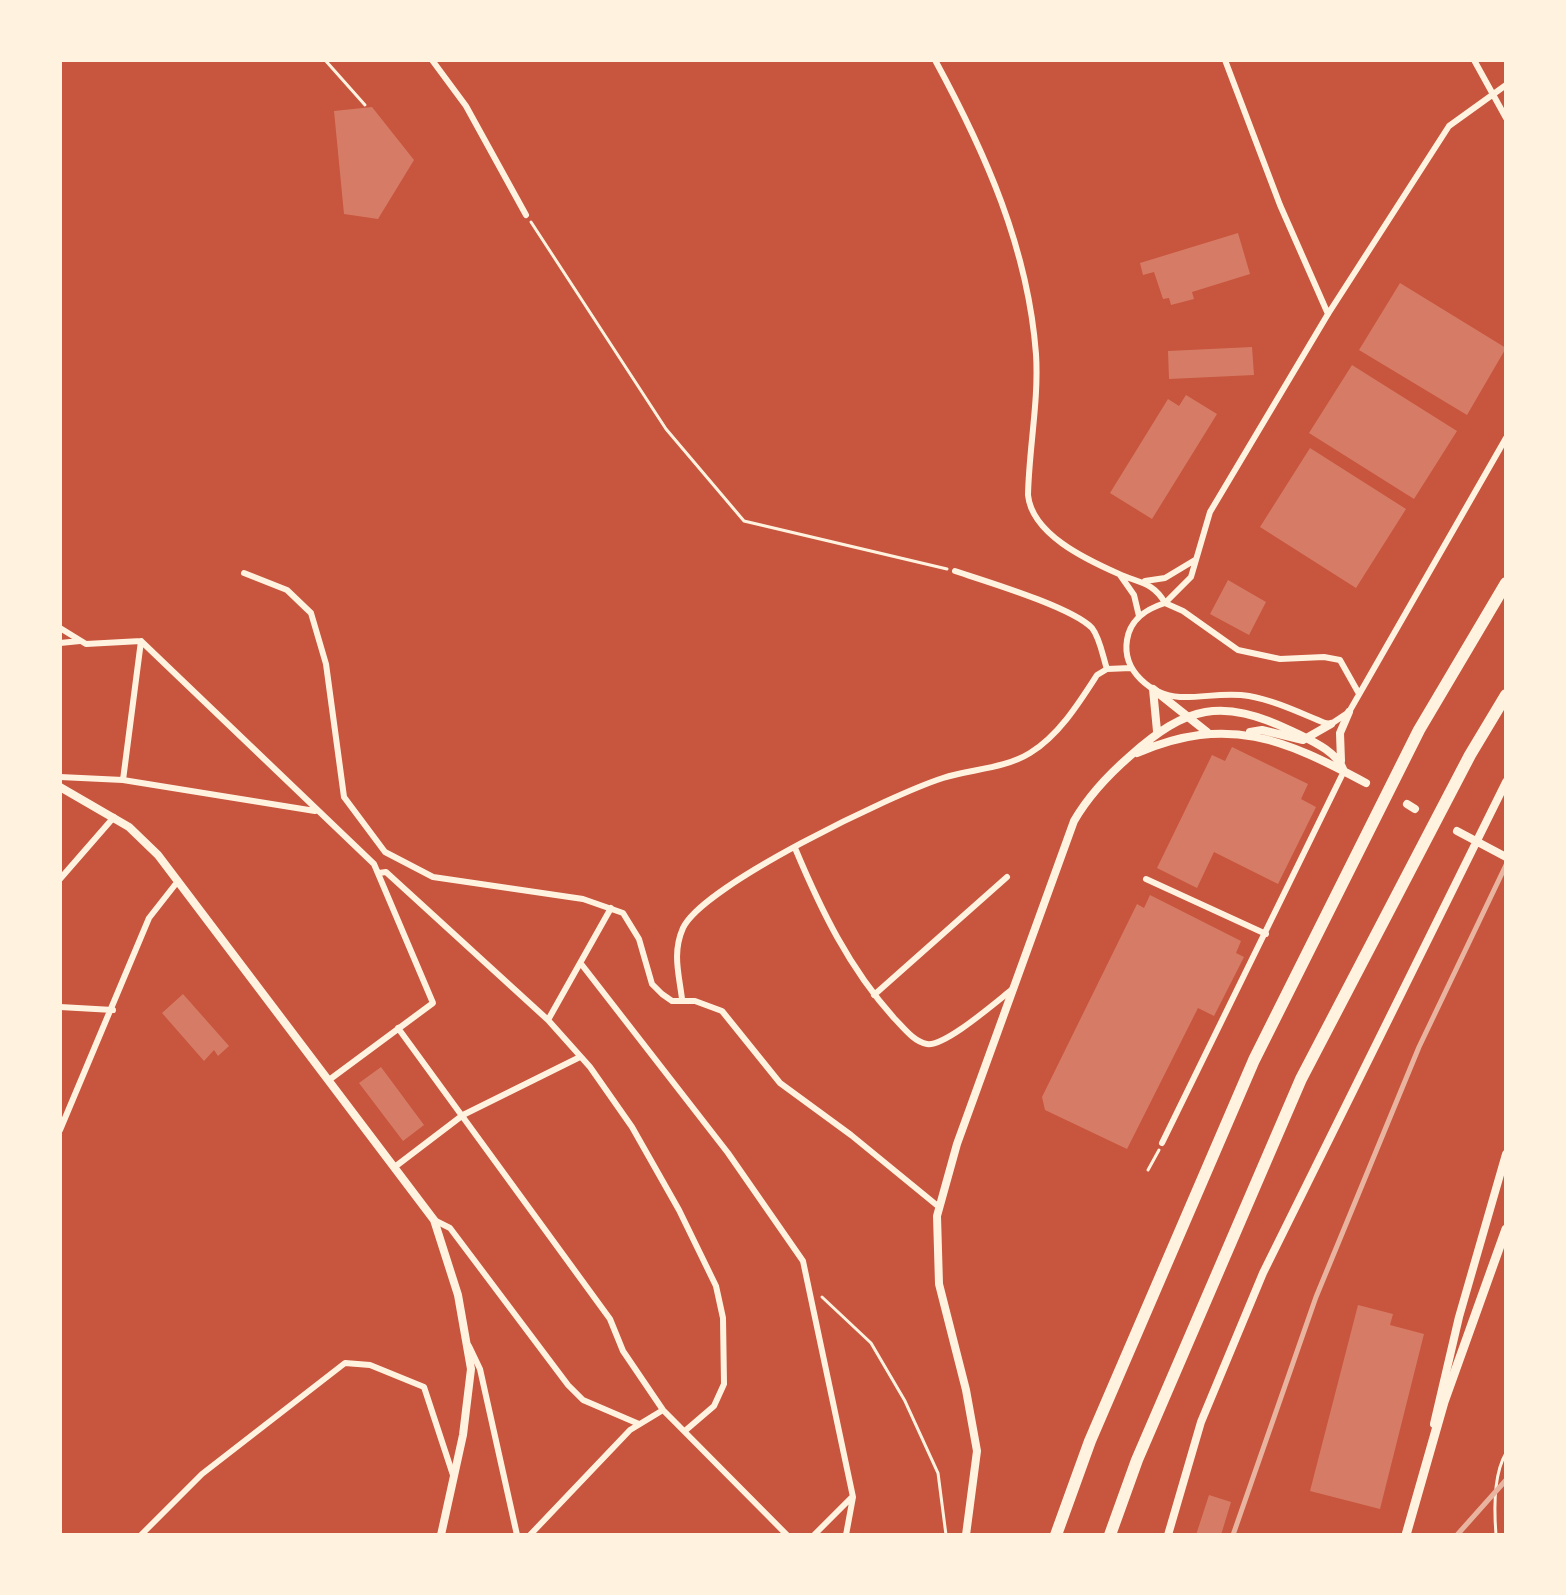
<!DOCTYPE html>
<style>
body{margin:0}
#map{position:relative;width:1566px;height:1595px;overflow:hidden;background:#c8553d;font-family:"DejaVu Sans",sans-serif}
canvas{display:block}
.frame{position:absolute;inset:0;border:62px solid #fff3e0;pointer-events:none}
</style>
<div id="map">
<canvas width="1566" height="1595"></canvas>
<div class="frame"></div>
</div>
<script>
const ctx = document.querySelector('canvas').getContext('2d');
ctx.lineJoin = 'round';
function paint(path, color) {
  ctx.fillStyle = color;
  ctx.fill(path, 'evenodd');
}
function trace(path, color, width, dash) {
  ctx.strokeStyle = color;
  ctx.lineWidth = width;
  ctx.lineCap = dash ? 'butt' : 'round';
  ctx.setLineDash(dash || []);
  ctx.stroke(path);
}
paint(new Path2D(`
 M372,107L414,160L378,219L344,214L334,111Z
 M1238,233L1250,274L1192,292L1194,299L1171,305L1169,298L1163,299L1154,272L1143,275L1140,263Z
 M1400,283L1506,348L1467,415L1359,350Z
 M1252,347L1254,375L1169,379L1168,351Z
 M1352,365L1457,431L1414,499L1309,433Z
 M1186,395L1217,414L1152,519L1110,493L1168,399L1179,406Z
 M1310,448L1406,509L1356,588L1260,527Z
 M1228,580L1266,602L1249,635L1210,614Z
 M1232,747L1308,784L1301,799L1316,807L1278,884L1214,852L1197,888L1157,868L1212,755L1225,761Z
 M1150,895L1241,941L1236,953L1244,957L1214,1016L1198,1008L1127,1149L1045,1110L1042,1097L1137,904L1144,908Z
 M183,994L229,1046L218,1056L214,1050L204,1061L162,1013Z
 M381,1067L424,1125L403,1141L359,1083Z
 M1358,1305L1393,1314L1390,1325L1424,1334L1380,1509L1310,1491Z
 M1209,1495L1231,1502L1221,1535H1196Z`), '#d67c66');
trace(new Path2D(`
 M531,222L666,429L744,521L947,569
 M1148,1170L1159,1150
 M822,1297L871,1343L905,1401L938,1473L946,1535
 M1496,1535C1494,1510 1493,1475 1506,1453`), '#fff3e0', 3);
trace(new Path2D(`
 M325,60L365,105`), '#fff3e0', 3);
trace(new Path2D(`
 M432,60L466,106L526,215
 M935,60C985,152 1028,248 1036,354C1039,400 1029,448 1028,495C1032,534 1085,559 1119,574C1139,583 1153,582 1165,603
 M1225,60L1280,205L1328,314
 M1474,60L1506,118
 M955,571C985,581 1072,607 1092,628C1100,638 1103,657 1107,669
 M244,573L287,590L311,613L326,664L344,797L385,852L433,877L583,899L623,913L639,939L652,984L662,994L672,1001H695L722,1011L780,1083L851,1135L939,1207
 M1120,575L1134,595L1139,616
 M1145,581L1165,578L1195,560
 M1165,603L1191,577L1210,512L1328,314L1449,126L1506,85
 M60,628L86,644L141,641L374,864L433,1003L329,1080
 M60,643L80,641
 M1358,692L1340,660L1324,657L1280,659L1238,650L1183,611L1165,603C1146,609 1130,619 1127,640C1122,671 1151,695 1180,697C1203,698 1225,692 1249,696C1276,701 1300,713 1325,723L1331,724L1349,712L1506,438
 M60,777L123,780L315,811
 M123,780L141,641
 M795,848C821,910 849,968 894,1018C903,1027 914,1042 927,1044C945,1047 997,1001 1014,988
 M379,873L386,872L548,1020L590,1067L632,1127L679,1210L716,1286L723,1318L724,1384L714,1406L686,1430
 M60,879L114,817
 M1146,879L1266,934
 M582,965L728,1153L803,1261L853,1497L846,1535
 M874,995L1007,877
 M682,999C679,974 672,953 683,928C703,885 893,794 943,778C971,769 1004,769 1030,753C1059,735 1079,703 1097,675L1107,669L1131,668
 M60,1007L113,1010
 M548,1020L611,908
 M398,1028L610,1319L623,1351L663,1410L787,1535
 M60,1130L149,918L178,881
 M1162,1143L1344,771
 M396,1166L463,1115L580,1057
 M434,1220L450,1228L568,1385L583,1400L639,1424
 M469,1346L480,1369L517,1535
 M141,1535L202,1474L345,1363L370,1365L424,1387L453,1475
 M530,1535L630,1430L663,1410
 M814,1535L851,1498`), '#fff3e0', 6);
trace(new Path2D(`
 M1153,689L1207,732
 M1153,689L1157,731
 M1250,732L1262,730L1303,740L1331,724
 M1137,753C1228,714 1284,739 1366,783
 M1341,761L1340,733L1349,712
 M60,787L129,827L158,855L434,1220L458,1295L471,1369L463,1435L441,1535
 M1407,804L1415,809
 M1457,831L1506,857
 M1434,1424L1459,1317L1506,1154
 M966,1535L977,1451L966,1390L939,1284L937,1216L957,1144L1074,821C1089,795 1107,776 1130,756C1186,706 1221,697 1292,731C1310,740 1337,751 1344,771
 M1168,1535L1201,1422L1263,1273L1506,782`), '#fff3e0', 8);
trace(new Path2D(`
 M1406,1535L1444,1402L1506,1229`), '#fff3e0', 9);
trace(new Path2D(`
 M1056,1535L1090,1441L1254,1060L1419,730L1506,583
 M1110,1535L1137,1460L1301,1079L1470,755L1506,695`), '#fff3e0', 12);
trace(new Path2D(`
 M1233,1535L1316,1297L1419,1047L1506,865
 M1457,1535L1506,1480`), '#e9b49f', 5);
</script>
